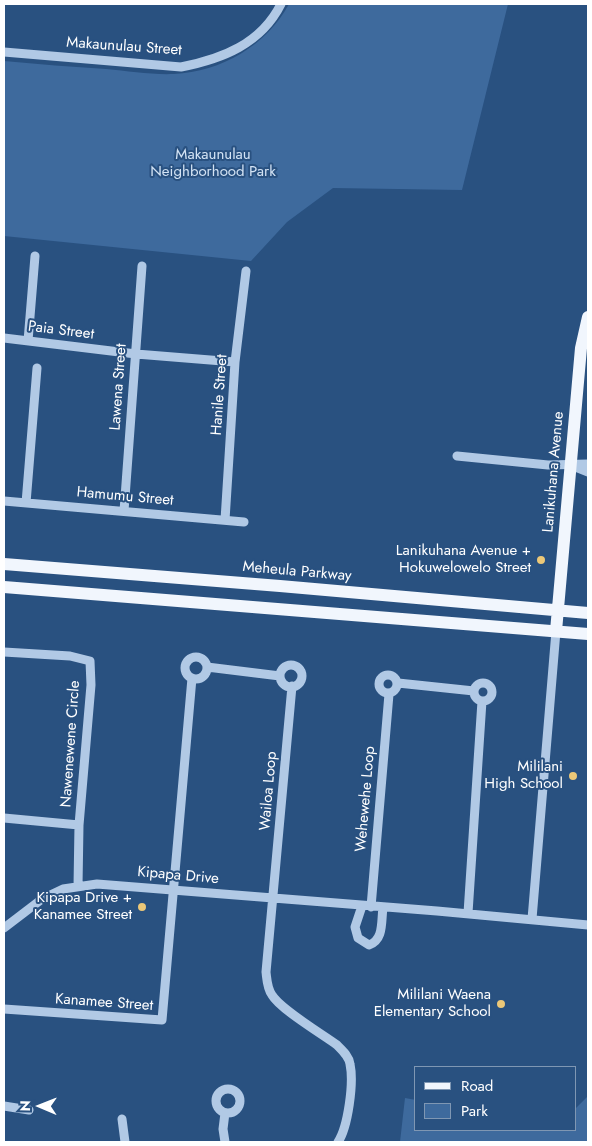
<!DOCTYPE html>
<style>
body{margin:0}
#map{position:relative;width:592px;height:1146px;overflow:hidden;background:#295180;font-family:Jost,sans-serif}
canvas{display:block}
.frame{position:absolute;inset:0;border:5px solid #fff;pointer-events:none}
.legend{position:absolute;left:414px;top:1066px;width:162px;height:65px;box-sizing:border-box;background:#295180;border:1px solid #7f97b3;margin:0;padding:6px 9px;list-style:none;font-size:15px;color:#fff}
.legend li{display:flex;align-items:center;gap:10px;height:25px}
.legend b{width:25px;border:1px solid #7f97b3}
.north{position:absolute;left:15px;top:1081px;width:50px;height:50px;-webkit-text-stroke:4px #295180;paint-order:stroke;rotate:271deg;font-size:14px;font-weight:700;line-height:20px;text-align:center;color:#fff}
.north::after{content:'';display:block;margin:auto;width:18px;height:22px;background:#fff;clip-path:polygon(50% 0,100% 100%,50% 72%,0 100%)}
</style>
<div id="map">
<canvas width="592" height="1146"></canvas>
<div class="frame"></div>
<ul class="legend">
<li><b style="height:6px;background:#f1f6fd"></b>Road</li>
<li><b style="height:14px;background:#3e6a9d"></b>Park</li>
</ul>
<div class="north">N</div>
</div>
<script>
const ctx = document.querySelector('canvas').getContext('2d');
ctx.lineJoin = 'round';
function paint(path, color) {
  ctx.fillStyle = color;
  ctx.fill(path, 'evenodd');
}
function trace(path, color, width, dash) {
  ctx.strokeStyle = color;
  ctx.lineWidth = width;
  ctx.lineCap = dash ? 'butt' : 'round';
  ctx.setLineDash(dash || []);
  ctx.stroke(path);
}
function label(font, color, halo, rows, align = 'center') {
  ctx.font = font + ' Jost,sans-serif';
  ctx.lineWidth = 4;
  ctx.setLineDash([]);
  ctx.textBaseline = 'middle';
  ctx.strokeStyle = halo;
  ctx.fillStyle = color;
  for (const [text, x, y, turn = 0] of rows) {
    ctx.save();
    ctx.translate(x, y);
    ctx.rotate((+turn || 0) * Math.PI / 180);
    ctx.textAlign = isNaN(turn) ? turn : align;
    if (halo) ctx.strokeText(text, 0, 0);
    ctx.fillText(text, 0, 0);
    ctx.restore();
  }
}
paint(new Path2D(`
 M289,4H508L462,190L333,188L287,222L251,261L4,236V61C38,64 72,67 106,69C128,71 152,75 174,74C221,72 267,45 289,4Z
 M588,1096V1142H400L405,1098L416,1100V1130H576V1108Z`), '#3e6a9d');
trace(new Path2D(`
 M4,52L181,67C222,59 261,44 281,4
 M4,338L136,354L235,362
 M28,341L35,256
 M457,456L548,465L588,464
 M573,466L588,472
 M4,501L244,522
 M26,503L37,368
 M124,511L142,266
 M225,520L235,362L246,271
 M4,652L70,656L90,661L91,685L79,825L4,818
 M185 668a11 11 0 1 1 22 0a11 11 0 1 1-22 0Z
 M280 676a11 11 0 1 1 22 0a11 11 0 1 1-22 0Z
 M207,667L280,676
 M379 684a9 9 0 1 1 18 0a9 9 0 1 1-18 0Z
 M398,683L474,691
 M474 692a9 9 0 1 1 18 0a9 9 0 1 1-18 0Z
 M292,686L266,972C267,980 267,988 272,995C280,1009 322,1034 337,1045C342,1050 349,1056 350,1064C354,1083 348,1127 338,1142
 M78,886L79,825
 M362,906L355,927L358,938L369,945C384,940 381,922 383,907
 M371,907L389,694
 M468,913L482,701
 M532,919L556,631
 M4,928L42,899L63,889L97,884L437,911L588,925
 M4,1009L162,1020L192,678
 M216 1101a12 12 0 1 1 24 0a12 12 0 1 1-24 0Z
 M4,1106L29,1110
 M122,1119L125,1142
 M225,1142L223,1129L225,1113`), '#b1c9e5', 9);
trace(new Path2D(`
 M4,564L280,586L588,613
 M4,587L588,634
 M556,631L581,348L588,317`), '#f1f6fd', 12);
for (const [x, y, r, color] of [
 [541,560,5,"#ecc878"],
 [573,776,5,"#ecc878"],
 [142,907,5,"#ecc878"],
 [501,1004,5,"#ecc878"]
]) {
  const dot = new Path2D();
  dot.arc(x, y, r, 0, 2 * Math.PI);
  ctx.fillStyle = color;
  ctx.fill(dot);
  trace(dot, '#295180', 2);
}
label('15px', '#fff', '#295180', [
 ["Makaunulau Street",124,47,4],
 ["Paia Street",61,331,7],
 ["Lawena Street",119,387,-86],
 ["Hanile Street",220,395,-86],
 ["Lanikuhana Avenue",554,472,-85],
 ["Hamumu Street",125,497,5],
 ["Meheula Parkway",297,572,5],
 ["Nawenewene Circle",71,744,-86],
 ["Wailoa Loop",269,791,-85],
 ["Wehewehe Loop",366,799,-85],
 ["Kipapa Drive",178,876,5],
 ["Kanamee Street",104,1003,4]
]);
label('15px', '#d3e3f4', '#295180', [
 ["Makaunulau",213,155],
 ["Neighborhood Park",213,172]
]);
label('15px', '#fff', '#295180', [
 ["Lanikuhana Avenue +",531,551],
 ["Hokuwelowelo Street",531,568],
 ["Mililani",563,767],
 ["High School",563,784],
 ["Kipapa Drive +",132,898],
 ["Kanamee Street",132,915],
 ["Mililani Waena",491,995],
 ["Elementary School",491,1012]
], 'right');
</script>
